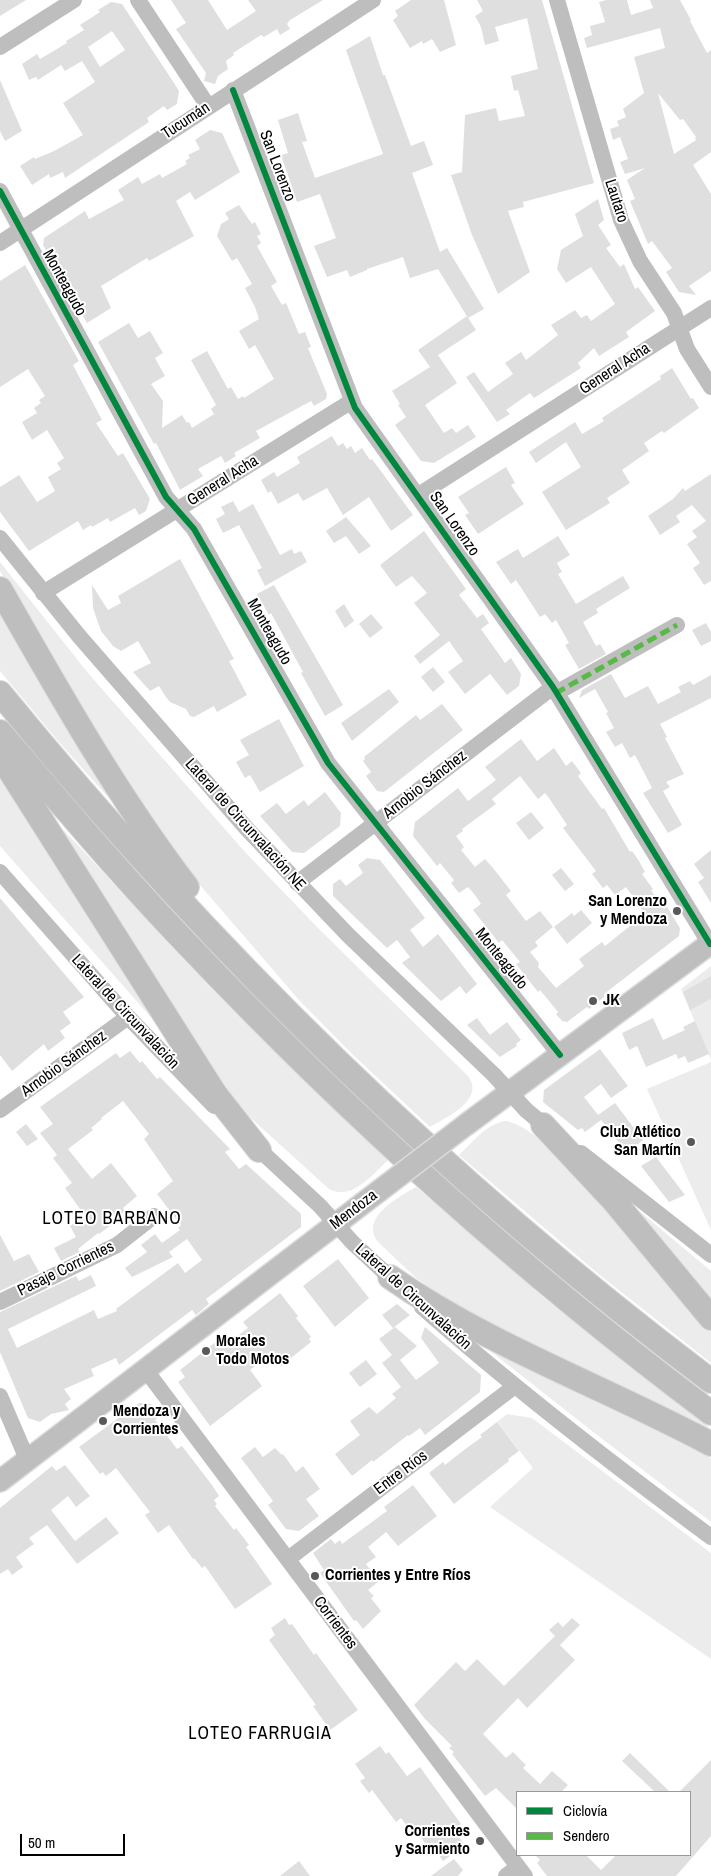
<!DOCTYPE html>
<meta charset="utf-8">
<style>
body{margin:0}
#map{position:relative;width:711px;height:1876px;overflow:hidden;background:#fff;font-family:"Archivo Narrow",sans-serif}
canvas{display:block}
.legend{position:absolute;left:516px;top:1791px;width:175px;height:65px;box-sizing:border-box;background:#fff;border:1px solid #999;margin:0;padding:6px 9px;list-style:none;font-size:15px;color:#000}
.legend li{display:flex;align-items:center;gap:10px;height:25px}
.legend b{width:25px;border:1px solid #999}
.scale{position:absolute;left:20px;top:1834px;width:105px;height:22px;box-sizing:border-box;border:2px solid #000;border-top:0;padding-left:6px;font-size:15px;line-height:18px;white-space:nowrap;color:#000;-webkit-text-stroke:4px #fff;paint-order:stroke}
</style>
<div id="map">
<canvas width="711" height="1876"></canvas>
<ul class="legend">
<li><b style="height:6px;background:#00873e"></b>Ciclovía</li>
<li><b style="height:6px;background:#58b947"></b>Sendero</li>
</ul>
<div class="scale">50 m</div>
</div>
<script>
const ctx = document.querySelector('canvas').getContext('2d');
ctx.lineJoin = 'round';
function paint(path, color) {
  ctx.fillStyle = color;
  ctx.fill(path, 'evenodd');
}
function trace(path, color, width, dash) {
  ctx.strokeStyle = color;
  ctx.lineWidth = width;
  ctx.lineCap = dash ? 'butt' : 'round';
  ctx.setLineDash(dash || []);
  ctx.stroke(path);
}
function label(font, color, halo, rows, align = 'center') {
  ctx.font = font + ' "Archivo Narrow",sans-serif';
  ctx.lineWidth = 4;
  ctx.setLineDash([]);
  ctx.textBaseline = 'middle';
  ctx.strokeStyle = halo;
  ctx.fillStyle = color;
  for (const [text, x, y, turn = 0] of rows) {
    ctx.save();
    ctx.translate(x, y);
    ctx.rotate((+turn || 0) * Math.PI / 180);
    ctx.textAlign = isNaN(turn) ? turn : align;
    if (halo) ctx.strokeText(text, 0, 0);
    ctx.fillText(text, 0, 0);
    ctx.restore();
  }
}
paint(new Path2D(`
 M0,562L88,673L245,852L319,929L468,1076C486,1100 445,1118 430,1127L351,1053L299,1000L193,877L142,808L14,596L0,571Z
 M0,605L115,805L58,741L0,671Z
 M0,772L163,1031L0,846Z
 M48,814C94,861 137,910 182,958C248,1028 318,1094 388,1160C372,1175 352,1201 329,1189L232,1101Z
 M711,966V1060L681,989Z
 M711,1062V1230L647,1089Z
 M506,1121C544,1128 607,1209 633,1239C659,1269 685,1299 711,1329V1363L596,1272L459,1155C472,1143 487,1123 506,1121Z
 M416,1187L549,1302L711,1429V1435L538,1349L447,1300L415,1277L379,1243C358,1218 399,1197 416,1187Z
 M620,1195L711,1271V1300Z
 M475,1339L544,1372L711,1458V1522L592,1431Z
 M507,1414L532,1418L711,1553V1659L490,1507L533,1468L497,1422Z`), '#ececec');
paint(new Path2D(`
 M0,0H26L0,16Z
 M171,0H208L227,30L256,11L248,0H323L290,20L287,24L290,29L280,35L277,29L264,37L261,35L233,53L234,55L226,61L228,69L218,76L215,84L204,81L206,73L176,29L186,23Z
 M411,0H444L456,45L440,52L432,39L423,44L422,41L410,48L393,20L398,16L395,11Z
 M477,0H542L594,183L523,202L524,207L508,211L530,272L498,294L472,235L451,175L462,172L465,115L496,108L499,121L525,116L518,90L514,91L511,76L538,69L527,18L495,27L499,41L485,45L481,27L475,16L483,11Z
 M606,0H627L631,15L653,8L650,0H680L691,20L690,21L707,53L711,50V152L693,165L711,194V271L689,286L696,295L679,292L666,272L672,268L652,241L648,244L630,201L635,199L627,180L645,168L625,174L620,162L628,159L620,137L613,140L610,129L619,126L617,121L626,117L623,109L644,93L634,57L665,48L660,28L587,48L584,38L592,35L590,26L605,22L599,2ZM658,93L680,120L683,119L696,137L695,138L696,140L674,154Z
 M111,2L122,4L174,83L179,91L177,104L167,110L164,106L147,118L149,122L65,178L63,172L50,178L49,174L32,185L20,166L34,157L35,159L54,151L83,135L63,103L95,82L82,61L65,71L61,65L38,80L36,77L29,80L22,64L37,54L40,59L67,43L66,41L84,30L80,25L100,12L98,10ZM112,31L125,50L100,67L88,47Z
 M370,36L383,75H385L411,146L424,141L433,165L412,173L440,252L447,248L484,309L468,318L438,269L410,278L403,257L367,269V270L350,277L347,270L327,277L314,246L336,238L320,194L297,202L281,155L288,153L278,120L298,113L307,141L302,142L315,178L383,154L346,50Z
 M0,80L22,131L5,141L0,131Z
 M210,130L222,133L240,172L195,200L190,192L176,201L194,236L149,261L147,258L101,286L111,308L87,323L70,294L75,291L64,273L60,275L43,245L44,238L85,211L89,219L124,200L118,190L138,177L142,184L160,174L162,178L187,164L185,161L190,158L188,155L200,149L195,140Z
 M598,199L604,220L598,225L611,245L606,248L620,267L624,264L635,289L638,287L655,311L626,332L629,337L599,356L594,348L578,363L581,368L534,398L530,393L506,410L510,414L497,422L466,377L474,372L488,392L513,374L505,363L521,352L526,360L558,335L551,325L575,310L581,318L587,315L591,321L615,304L591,267L566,283L557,269L561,250L583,236L575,214Z
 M239,205L252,224L255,222L261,234L257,236L261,243L257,246L277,282L271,286L282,305L286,303L299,334L305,332L311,347L308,348L327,394L326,399L314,406L311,401L256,431L260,438L234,453L236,456L225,463L221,456L198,469L203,476L180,490L156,443L154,444L98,342L129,323L138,338L150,331L163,353L155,358L165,376L151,384L163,401L162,428L182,415L187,423L189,422L192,428L214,414L211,409L216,405L191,360L207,351L228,389L231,387L238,399L243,396L244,398L274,379L255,345L249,349L239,331L259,319L255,307L245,288L252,284L237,258L232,261L217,236L221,224L229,219L225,213Z
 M25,265L79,361L73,365L102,420L96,423L118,456L123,453L150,499L146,511L139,515L135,508L110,522L108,518L92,527L91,525L83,530L78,521L29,551L0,512V487L19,475L37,502L55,491L48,477L61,469L57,463L64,458L47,430L32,440L22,422L37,413L34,408L41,403L39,400L45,396L28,369L0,387V281Z
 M467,316L476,330L438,355L457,383L425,405L444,433L452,428L456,433L468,425L476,437L434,463L421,461L395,425L406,417L398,405L400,404L392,391L430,367L418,350Z
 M672,368L691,399L693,398L699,408L664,433L662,431L644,443L649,451L622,470L630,483L607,498L610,503L566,530L542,492L581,467L566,442L536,463L529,452L575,422L582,434L604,421L602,418L661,379L660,376Z
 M332,436L338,446L343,443L347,449L351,446L355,453L362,448L370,460L372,459L413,515L391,531L369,497L343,515L327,488L303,501L298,493L278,504L271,491L268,493L261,480L274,472L277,477L300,463L297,457Z
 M506,467L515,483L511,485L524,504L478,534L465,515L469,513L458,497Z
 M711,474V581L704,585L693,568L700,563L687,544L697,537L692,531L706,521L692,505L676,516L680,522L660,535L648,516L673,499L683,488L685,491Z
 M233,501L239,512L253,504L280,555L292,549L294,554L301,551L307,562L265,586L257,570L262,568L239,525L223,533L216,519L225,514L221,507Z
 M346,517L371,546L359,554L346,536L334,543L326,531Z
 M424,531L466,589L459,595L477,618L483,614L489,623L481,629L505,663L511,658L521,674L519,686L507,695L490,674L465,694L448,672L463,661L449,641L420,664L414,656L440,635L414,603L427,593L412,576L396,587L380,565Z
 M558,536L570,555L557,563L562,572L558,574L576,604L623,576L630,588L596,609L598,613L583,622L596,646L600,644L606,654L579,669L565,645L569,643L556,620L552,623L545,614L540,617L516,580L511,584L496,562L518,549L523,558Z
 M180,559L234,659L229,661L247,695L217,712L214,706L194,717L190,716L186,709L170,702L166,697L159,686L150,691L133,672L151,663L138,641L121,651L113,646L101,631L93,608L92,585L108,610L121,603L118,596Z
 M274,585L343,705L325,716L301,673L303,672L291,650L271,613L269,615L257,594Z
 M344,604L354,621L345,628L335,611Z
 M371,614L383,628L370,638L359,624Z
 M706,623L711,632V641L701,646L692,630Z
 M433,667L445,682L433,692L421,677Z
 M611,674L625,698L648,686L658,704L681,692L678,687L690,681L693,685L711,675V698L660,724L667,737L665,738L684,774L666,782L670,787L663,791L682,825L668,833L643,793L652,788L635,755L630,758L622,743L615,747L606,732L614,728L606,713L608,712L595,689L579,698L582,690Z
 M389,689L399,702L352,741L341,723Z
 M442,704L463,730L384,792L377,791L366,776L371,772L363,761L365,759L364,757L416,715L420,720Z
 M279,719L304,766L260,792L250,775L245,778L236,762L249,755L240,740Z
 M521,739L537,761L554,748L566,766L572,761L581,773L578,776L602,809L604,808L630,852L632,851L639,861L645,872L642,874L653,889L651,890L664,909L667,907L680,928L679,936L604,994V997L589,1009L587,1007L567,1022L562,1021L556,1014L558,1012L540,990L538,992L516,964L520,962L502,940L499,943L473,910L481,904L475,895L468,887L459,893L451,883L454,880L440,863L437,866L413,836L415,822L458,788L468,801L496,780L485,767ZM520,776L538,799L545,793L549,798L567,825L563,828L596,871L592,874L603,888L607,885L615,895L626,887L645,914L605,946L602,942L579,959L584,966L556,988L538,967L539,963L530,952L538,946L535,942L553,927L540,911L526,921L506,895L511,891L493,868L485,859L475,867L461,850L464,847L456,836L463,831L462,829L496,804L492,799Z
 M325,792L341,813L340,826L304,853L292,852L260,816L277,803L286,814L304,800L308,806Z
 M531,812L544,828L529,840L516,823Z
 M711,850V903L698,882L704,878L694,864Z
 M367,858L380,860L425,918L410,930L423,947L438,934L477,984L466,994L460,986L441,1001L402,963L410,957L397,940L387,948L333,896V884L340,879L346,886L363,873L358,865Z
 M561,868L574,884L565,891L552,875Z
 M0,898L84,997L63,1012L71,1023L60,1031L65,1038L48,1051L44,1044L12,1071L0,1055Z
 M581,910L592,923L567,944L554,927L572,913L574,916Z
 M711,976V999L690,1010L683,992Z
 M477,1018L490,1035L507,1022L521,1040L516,1044L517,1046L500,1057L467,1025Z
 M653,1018L663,1040L685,1030L683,1027L695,1021L709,1054L688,1063L685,1056L678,1059L676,1054L646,1067L637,1046L629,1050L622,1033Z
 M600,1049L628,1086L611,1098L601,1084L584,1097L598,1115L615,1103L643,1140L627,1153L601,1120L585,1132L582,1128L578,1130L543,1102L544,1090Z
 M130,1051L140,1063L142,1061L157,1079L160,1077L230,1149L225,1152L239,1169L246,1164L301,1214V1227L206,1299L209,1304L196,1315L192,1310L119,1365L116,1358L91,1369L94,1376L64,1389L71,1399L65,1404L69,1410L51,1414L40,1422L28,1418L0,1352V1312L76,1276L79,1281L91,1275L96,1286L8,1329L17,1348L94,1310L98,1319L117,1311L116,1309L178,1263L185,1273L202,1260L187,1239L169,1252L173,1257L132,1277L125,1268L147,1252L141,1245L155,1234L162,1243L180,1230L178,1228L181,1225L157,1194L173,1181L144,1139L149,1134L123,1101L101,1118L102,1119L91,1128L93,1130L68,1149L92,1179L111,1163L137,1196L123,1208L125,1211L117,1218L118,1220L99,1234L98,1233L78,1249L79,1252L61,1261L54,1248L76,1237L70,1226L85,1216L65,1188L72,1183L53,1158L57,1155L40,1133L53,1124L40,1107L116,1053L120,1058Z
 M26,1124L38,1139L27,1146L16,1132Z
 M656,1157L685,1195L669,1202L641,1166Z
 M0,1235L14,1261L29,1254L39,1272L0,1291Z
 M338,1259L369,1298L335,1327L303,1286Z
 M280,1293L298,1316L296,1318L311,1337L309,1339L311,1342L281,1366L269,1355L250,1370L262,1386L210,1426L178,1382L185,1377L180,1370L217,1341L222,1347L248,1328L243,1322Z
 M397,1304L410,1315L393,1328L382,1315Z
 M395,1327L417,1346L400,1360L416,1380L439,1363L421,1338L425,1327L481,1375L480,1392L425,1435L420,1428L409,1436L408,1435L373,1462L372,1460L352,1476L335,1454L360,1435L350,1421L369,1407L377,1414L396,1398L392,1394L401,1387L382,1363L392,1355L379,1339Z
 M366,1360L377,1374L360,1387L349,1373Z
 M139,1403L151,1404L160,1416L155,1420L177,1449L182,1446L212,1485L219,1496L214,1500L217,1504L215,1506L234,1530L236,1528L249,1545L246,1547L272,1584L235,1609L205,1566L202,1568L194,1558L193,1559L169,1525L158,1533L145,1515L150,1512L116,1468L106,1476L103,1472L100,1474L79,1447Z
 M497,1422L519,1451L508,1459L509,1461L454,1504L429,1473L443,1462L445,1465L464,1450L482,1437L480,1435Z
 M255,1447L263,1457L275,1448L282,1455L283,1454L296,1472L303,1466L320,1489L306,1499L319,1516L299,1531L286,1529L268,1505L273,1501L241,1458Z
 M65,1465L90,1496L76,1507L68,1496L51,1510L75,1541L106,1517L119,1533L77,1564L47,1525L29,1538L34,1544L16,1557L23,1567L12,1575L8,1569L0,1574V1508L52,1466L56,1471Z
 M413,1485L437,1516L398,1546L386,1532L368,1547L376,1557L366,1564L379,1581L368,1590L374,1596L371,1598L381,1611L363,1629L356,1620L354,1621L320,1573L324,1570L313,1553L331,1539L335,1544L340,1540L342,1544L387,1511L384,1507Z
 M285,1618L289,1625L292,1624L314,1655L316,1653L358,1710L330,1730L313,1706L316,1705L269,1640L275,1635L271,1628Z
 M572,1618L580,1625L560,1645L575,1660L527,1708L518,1698L483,1734L506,1758L513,1752L526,1765L523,1768L540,1784L552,1771L568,1785L561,1792H517V1809L496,1788L485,1796L452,1754L454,1752L449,1748L452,1746L425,1719L414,1705L456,1662L465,1671L477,1659L504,1686L555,1636L549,1630L558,1622L563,1627Z
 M380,1746L386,1754L389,1752L407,1776L420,1767L461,1824L454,1830L465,1845L443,1861L433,1846L429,1849L416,1830L412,1833L401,1818L396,1822L372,1790L369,1793L360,1781L365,1778L355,1764Z
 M630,1753L670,1792H655L622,1761Z
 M711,1760V1836L676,1876H547L537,1863L540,1860L535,1855H586L601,1870L616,1855H690V1792H679Z
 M454,1859L463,1870L458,1876H431Z
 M299,1861L310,1876H280Z`), '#dfdfdf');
const major = new Path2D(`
 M467,1124L711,943
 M0,1481L379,1191`);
const highway = new Path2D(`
 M0,589C58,691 116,794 187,887
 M0,693C209,949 447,1182 711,1381
 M0,732C61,804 122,876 187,944C348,1114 523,1272 711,1413
 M0,755L215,1094L259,1150
 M543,1125L614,1201L711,1318
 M390,1277C489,1346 605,1387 711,1444`);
trace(major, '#dbdbdb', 24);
trace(highway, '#dbdbdb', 26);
trace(new Path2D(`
 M138,0L208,106
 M557,0L621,220L640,261L674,313L687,349L711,387
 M0,47L74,0
 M233,90L355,408L553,687L710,944
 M0,191L166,497L194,529L328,763L560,1055
 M0,243L373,0
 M417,496L711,308
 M0,538L79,636L247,829L348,935L494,1075L526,1110L551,1131
 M43,593L352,401
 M556,693L677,625
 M0,872L128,1017L214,1106
 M297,883L553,687
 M0,1110L128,1017
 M251,1142L320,1206L352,1242L397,1284
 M581,1153L711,1255
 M0,1302L117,1245L154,1216
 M422,1307C515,1389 612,1464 711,1537
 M145,1369L525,1876
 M0,1396L27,1459
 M288,1559L515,1386
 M506,1876L518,1867`), '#bebebe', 16);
trace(major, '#bebebe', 21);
trace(highway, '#bebebe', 24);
const majorBridge = new Path2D(`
 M379,1191L467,1124`);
trace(majorBridge, '#dbdbdb', 24, []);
trace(majorBridge, '#bebebe', 21);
trace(new Path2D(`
 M556,693L677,625`), '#58b947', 5, [10, 5]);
trace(new Path2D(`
 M233,90L355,408L553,687L710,944
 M0,191L166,497L194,529L328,763L560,1055`), '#00873e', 6);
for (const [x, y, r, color] of [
 [677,911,5,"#595959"],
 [593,1001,5,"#595959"],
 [691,1142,5,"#595959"],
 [206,1351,5,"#595959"],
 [103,1421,5,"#595959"],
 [315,1576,5,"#595959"],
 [480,1841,5,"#595959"]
]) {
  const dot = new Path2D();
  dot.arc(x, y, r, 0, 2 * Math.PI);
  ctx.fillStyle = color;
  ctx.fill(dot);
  trace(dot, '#fff', 2);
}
label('16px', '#000', '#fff', [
 ["Tucumán",186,121,-33],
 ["San Lorenzo",277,166,69],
 ["Lautaro",616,201,72],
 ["Monteagudo",64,283,61],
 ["General Acha",615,369,-33],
 ["General Acha",223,481,-32],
 ["San Lorenzo",454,524,55],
 ["Monteagudo",269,632,60],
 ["Arnobio Sánchez",425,785,-38],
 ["Lateral de Circunvalación NE",245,825,48],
 ["Monteagudo",501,959,51],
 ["Lateral de Circunvalación",125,1012,47],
 ["Arnobio Sánchez",64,1064,-36],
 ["Mendoza",354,1210,-37],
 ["Pasaje Corrientes",66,1269,-26],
 ["Lateral de Circunvalación",413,1297,42],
 ["Entre Ríos",401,1473,-37],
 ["Corrientes",335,1623,53]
]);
label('bold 16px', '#000', '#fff', [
 ["San Lorenzo",667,902,"right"],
 ["y Mendoza",667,920,"right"],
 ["JK",603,1001],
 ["Club Atlético",681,1133,"right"],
 ["San Martín",681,1151,"right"],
 ["Morales",216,1342],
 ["Todo Motos",216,1360],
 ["Mendoza y",113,1412],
 ["Corrientes",113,1430],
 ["Corrientes y Entre Ríos",325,1576],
 ["Corrientes",470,1832,"right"],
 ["y Sarmiento",470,1850,"right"]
], 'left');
ctx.letterSpacing = '1px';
label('18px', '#000', '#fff', [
 ["LOTEO BARBANO",112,1219],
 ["LOTEO FARRUGIA",260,1734]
]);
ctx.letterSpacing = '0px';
</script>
